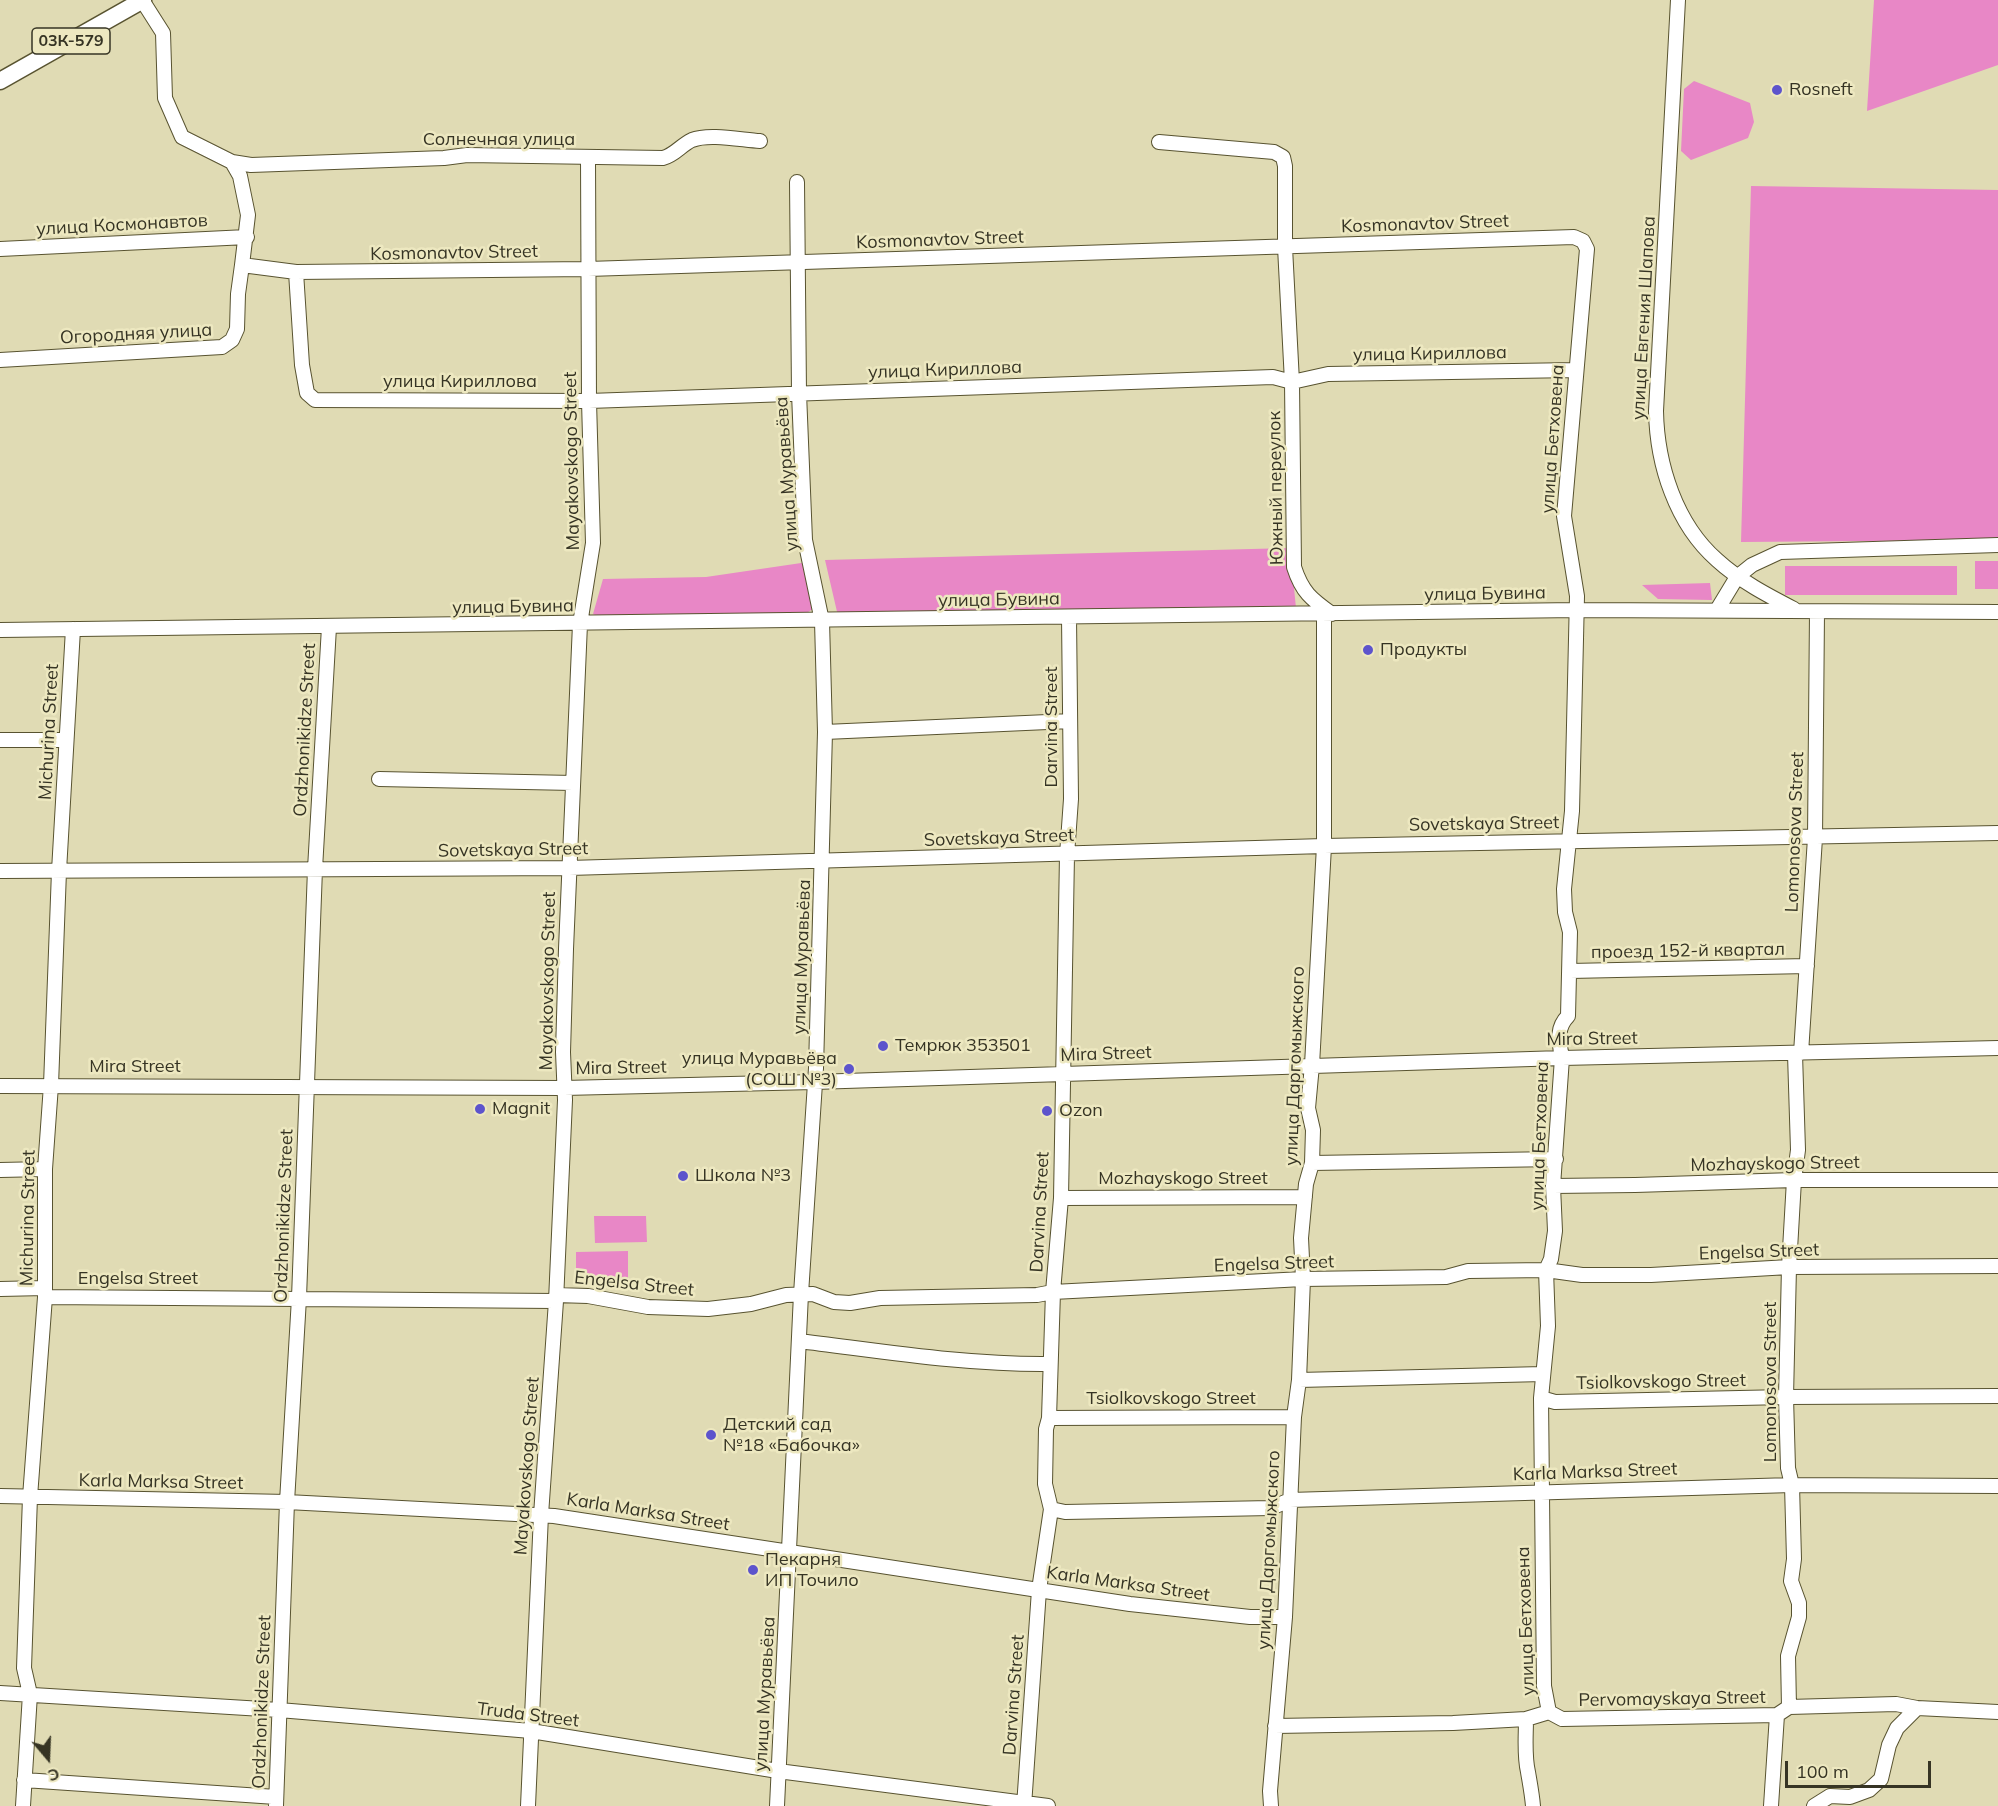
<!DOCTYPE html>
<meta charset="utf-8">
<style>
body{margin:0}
#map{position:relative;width:1998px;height:1806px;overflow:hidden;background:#e0dbb4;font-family:Mulish,sans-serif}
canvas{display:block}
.north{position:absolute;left:18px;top:1728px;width:60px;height:60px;-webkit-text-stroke:4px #ede8c0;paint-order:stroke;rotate:161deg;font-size:16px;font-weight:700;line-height:24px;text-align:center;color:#363424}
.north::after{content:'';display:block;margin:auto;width:21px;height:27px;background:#363424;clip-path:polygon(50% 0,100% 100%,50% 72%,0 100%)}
.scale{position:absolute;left:1785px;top:1761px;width:146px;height:27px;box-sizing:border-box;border:3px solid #363424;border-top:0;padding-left:8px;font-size:18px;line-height:21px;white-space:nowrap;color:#363424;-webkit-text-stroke:4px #ede8c0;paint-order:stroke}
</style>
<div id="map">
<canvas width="1998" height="1806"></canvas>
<div class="north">С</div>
<div class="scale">100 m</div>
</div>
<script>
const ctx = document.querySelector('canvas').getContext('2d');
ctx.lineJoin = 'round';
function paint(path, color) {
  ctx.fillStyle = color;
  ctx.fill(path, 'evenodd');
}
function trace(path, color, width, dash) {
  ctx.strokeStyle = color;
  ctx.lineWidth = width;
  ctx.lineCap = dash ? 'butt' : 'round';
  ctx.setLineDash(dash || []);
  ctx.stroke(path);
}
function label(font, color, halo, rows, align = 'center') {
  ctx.font = font + ' Mulish,sans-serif';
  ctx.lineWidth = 5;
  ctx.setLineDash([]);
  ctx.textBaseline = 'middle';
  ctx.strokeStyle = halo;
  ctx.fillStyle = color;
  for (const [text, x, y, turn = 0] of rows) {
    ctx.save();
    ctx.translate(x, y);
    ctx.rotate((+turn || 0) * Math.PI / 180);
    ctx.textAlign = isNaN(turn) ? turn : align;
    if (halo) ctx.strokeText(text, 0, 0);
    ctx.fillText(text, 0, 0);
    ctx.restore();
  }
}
paint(new Path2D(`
 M1874,0H1998V65L1867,111Z
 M1694,81L1750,103L1754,122L1748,138L1691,160L1681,151L1684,89Z
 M1751,186L1998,190V540L1741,542Z
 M1290,548L1296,608L838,616L825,560Z
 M1975,561H1998V589H1975Z
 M808,562L816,607L805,614L604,619L593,614L603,579L706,577Z
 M1785,566H1957V595H1785Z
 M1710,583L1712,600L1658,599L1642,585Z
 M594,1216H646L647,1242L595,1243Z
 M628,1251V1278L576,1279V1252Z`), '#e887c6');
const minor = new Path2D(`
 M142,0L163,33L165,98L182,137L232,162L240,176L248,215L242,265L296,272L302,365L307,393L315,400L589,401L1273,377L1292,382L1328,374L1575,370
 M1678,0L1656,411C1657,465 1676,524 1717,560C1740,581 1767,595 1794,609
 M1159,142L1274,152L1283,157L1285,166V247L1292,382L1294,567C1302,592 1311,599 1332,614
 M232,162L251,165L444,158L467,155L663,158C675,155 681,145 692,140C709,133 742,140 760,141
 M0,249L247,237
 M296,272L588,269L1574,237L1583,241L1587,249L1564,516L1577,596L1572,811L1564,889L1565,912L1570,932L1568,1016C1556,1028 1559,1041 1562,1058L1553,1186L1555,1231L1551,1259L1546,1270L1548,1326L1541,1398L1544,1686L1549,1712
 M0,360L222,347L232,340L237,329L238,294L242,265
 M1717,610L1737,577L1752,565L1780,552L1998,545
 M0,630L1577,610L1998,612
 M825,732L1070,721
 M0,740H66
 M379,779L573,783
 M0,871L569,868L1324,846L1998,833
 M1570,971L1807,966
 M1801,1053L1815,838L1817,612
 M0,1086L564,1088L814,1082L1562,1058L1998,1048
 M1312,1163L1556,1159
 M0,1170L45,1169
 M1553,1186L1635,1185L1794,1180H1998
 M1061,1198L1305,1197
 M0,1289L45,1288
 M556,1295L588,1296L648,1307L708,1309L751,1304L786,1295L813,1294L834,1302L850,1303L880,1298L1037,1295L1053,1292L1303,1279L1446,1277L1468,1271L1546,1270L1582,1275H1651L1789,1267L1998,1266
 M45,1297L556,1301
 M799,1341C882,1351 966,1365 1050,1364
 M1299,1380L1543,1374
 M1541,1398L1555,1402L1786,1397L1998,1396
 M1049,1418L1294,1417
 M0,1496L287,1502L554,1516L1130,1604L1250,1617H1285
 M1051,1509L1065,1512L1271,1508L1290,1500L1792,1485L1998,1486
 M0,1693L279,1710L531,1731L778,1771L1048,1806
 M1789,1707L1788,1656L1799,1617V1603L1791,1581L1794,1559L1792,1485L1788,1468L1786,1397L1789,1267L1794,1180L1798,1150L1795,1054
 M1526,1719C1526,1736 1524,1755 1528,1772C1530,1784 1532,1794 1533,1806
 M1275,1726L1453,1723L1526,1719L1549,1712L1562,1719L1777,1715L1789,1707L1896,1704L1917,1708L1998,1712
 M24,1780L276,1797
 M23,1806L30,1694L24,1668L30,1497L45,1297V1169L51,1085L59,871L73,629
 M276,1806L287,1502L299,1298L315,869L329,627
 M528,1806L541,1515L556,1301L565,1100L563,1052L566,949L580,624L593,543L589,401L588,158
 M777,1806L801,1294L816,1068L825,732L822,621L805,540L799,393L797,182
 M1024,1806L1039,1590L1051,1509L1045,1484L1046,1429L1049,1418L1053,1292L1061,1198L1067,855L1071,799L1069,617
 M1271,1806L1270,1791L1285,1617L1294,1417L1299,1380L1303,1279L1301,1238L1306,1184L1312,1163L1313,1130L1308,1108L1312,1065L1324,846V614
 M1771,1806L1777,1715
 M1814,1806L1830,1796L1850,1797L1869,1790L1881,1779L1889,1745L1897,1728L1917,1708`);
const major = new Path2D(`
 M0,81L143,0`);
trace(minor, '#585330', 16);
trace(major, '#585330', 19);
trace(minor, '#fff', 14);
trace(major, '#fff', 16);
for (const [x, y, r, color] of [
 [1777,90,6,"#5d54cc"],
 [1368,650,6,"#5d54cc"],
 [883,1046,6,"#5d54cc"],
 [849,1069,6,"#5d54cc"],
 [480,1109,6,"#5d54cc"],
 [1047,1111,6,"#5d54cc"],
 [683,1176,6,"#5d54cc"],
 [711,1435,6,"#5d54cc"],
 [753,1570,6,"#5d54cc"]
]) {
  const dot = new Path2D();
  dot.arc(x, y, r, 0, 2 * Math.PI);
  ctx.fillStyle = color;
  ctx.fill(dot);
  trace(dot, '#ede8c0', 2);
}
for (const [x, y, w] of [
 [71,41,78]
]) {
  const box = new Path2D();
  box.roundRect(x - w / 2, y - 13, w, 26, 4.5);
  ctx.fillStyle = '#ede8c0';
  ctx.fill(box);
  trace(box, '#363424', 1.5);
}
label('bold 16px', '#363424', null, [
 ["03К-579",71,41]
]);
label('18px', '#363424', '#ede8c0', [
 ["Rosneft",1789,90],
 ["Продукты",1380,650],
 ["Темрюк 353501",895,1046],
 ["улица Муравьёва",837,1059,"right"],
 ["(СОШ №3)",837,1080,"right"],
 ["Magnit",492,1109],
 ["Ozon",1059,1111],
 ["Школа №3",695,1176],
 ["Детский сад",723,1425],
 ["№18 «Бабочка»",723,1446],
 ["Пекарня",765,1560],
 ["ИП Точило",765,1581]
], 'left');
label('18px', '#363424', '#ede8c0', [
 ["Солнечная улица",499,140],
 ["Kosmonavtov Street",1425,224,-2],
 ["улица Космонавтов",122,225,-3],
 ["Kosmonavtov Street",940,240,-2],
 ["Kosmonavtov Street",454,253,-1],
 ["улица Евгения Шапова",1644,318,-87],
 ["Огородняя улица",136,334,-3],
 ["улица Кириллова",1430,354,-1],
 ["улица Кириллова",945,370,-2],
 ["улица Кириллова",460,382],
 ["улица Бетховена",1553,439,-86],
 ["Mayakovskogo Street",572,461,-91],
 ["улица Муравьёва",787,474,-94],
 ["Южный переулок",1276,488,-91],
 ["улица Бувина",1485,594,-1],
 ["улица Бувина",999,600,-1],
 ["улица Бувина",513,607,-1],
 ["Darvina Street",1052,727,-90],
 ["Ordzhonikidze Street",305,730,-87],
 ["Michurina Street",49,732,-87],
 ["Sovetskaya Street",1484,824,-1],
 ["Lomonosova Street",1795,832,-88],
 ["Sovetskaya Street",999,838,-2],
 ["Sovetskaya Street",513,850,-1],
 ["проезд 152-й квартал",1688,951,-1],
 ["улица Муравьёва",802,957,-88],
 ["Mayakovskogo Street",548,981,-89],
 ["Mira Street",1592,1039,-1],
 ["Mira Street",1106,1054,-2],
 ["улица Даргомыжского",1295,1066,-88],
 ["Mira Street",135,1067],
 ["Mira Street",621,1068,-1],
 ["улица Бетховена",1540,1136,-88],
 ["Mozhayskogo Street",1775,1164,-1],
 ["Mozhayskogo Street",1183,1179],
 ["Darvina Street",1040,1212,-87],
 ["Ordzhonikidze Street",284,1216,-88],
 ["Michurina Street",28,1218,-89],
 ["Engelsa Street",1759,1252,-2],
 ["Engelsa Street",1274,1264,-2],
 ["Engelsa Street",138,1279],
 ["Engelsa Street",634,1284,6],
 ["Tsiolkovskogo Street",1661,1382,-1],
 ["Lomonosova Street",1771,1382,-90],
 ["Tsiolkovskogo Street",1171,1399],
 ["Mayakovskogo Street",527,1466,-86],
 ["Karla Marksa Street",1595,1472,-2],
 ["Karla Marksa Street",161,1482,1],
 ["Karla Marksa Street",648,1512,9],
 ["улица Даргомыжского",1269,1550,-87],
 ["Karla Marksa Street",1128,1584,8],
 ["улица Бетховена",1526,1621,-92],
 ["улица Муравьёва",765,1694,-87],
 ["Darvina Street",1014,1695,-86],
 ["Pervomayskaya Street",1672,1699,-1],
 ["Ordzhonikidze Street",262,1702,-88],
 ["Truda Street",528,1715,7]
]);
</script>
